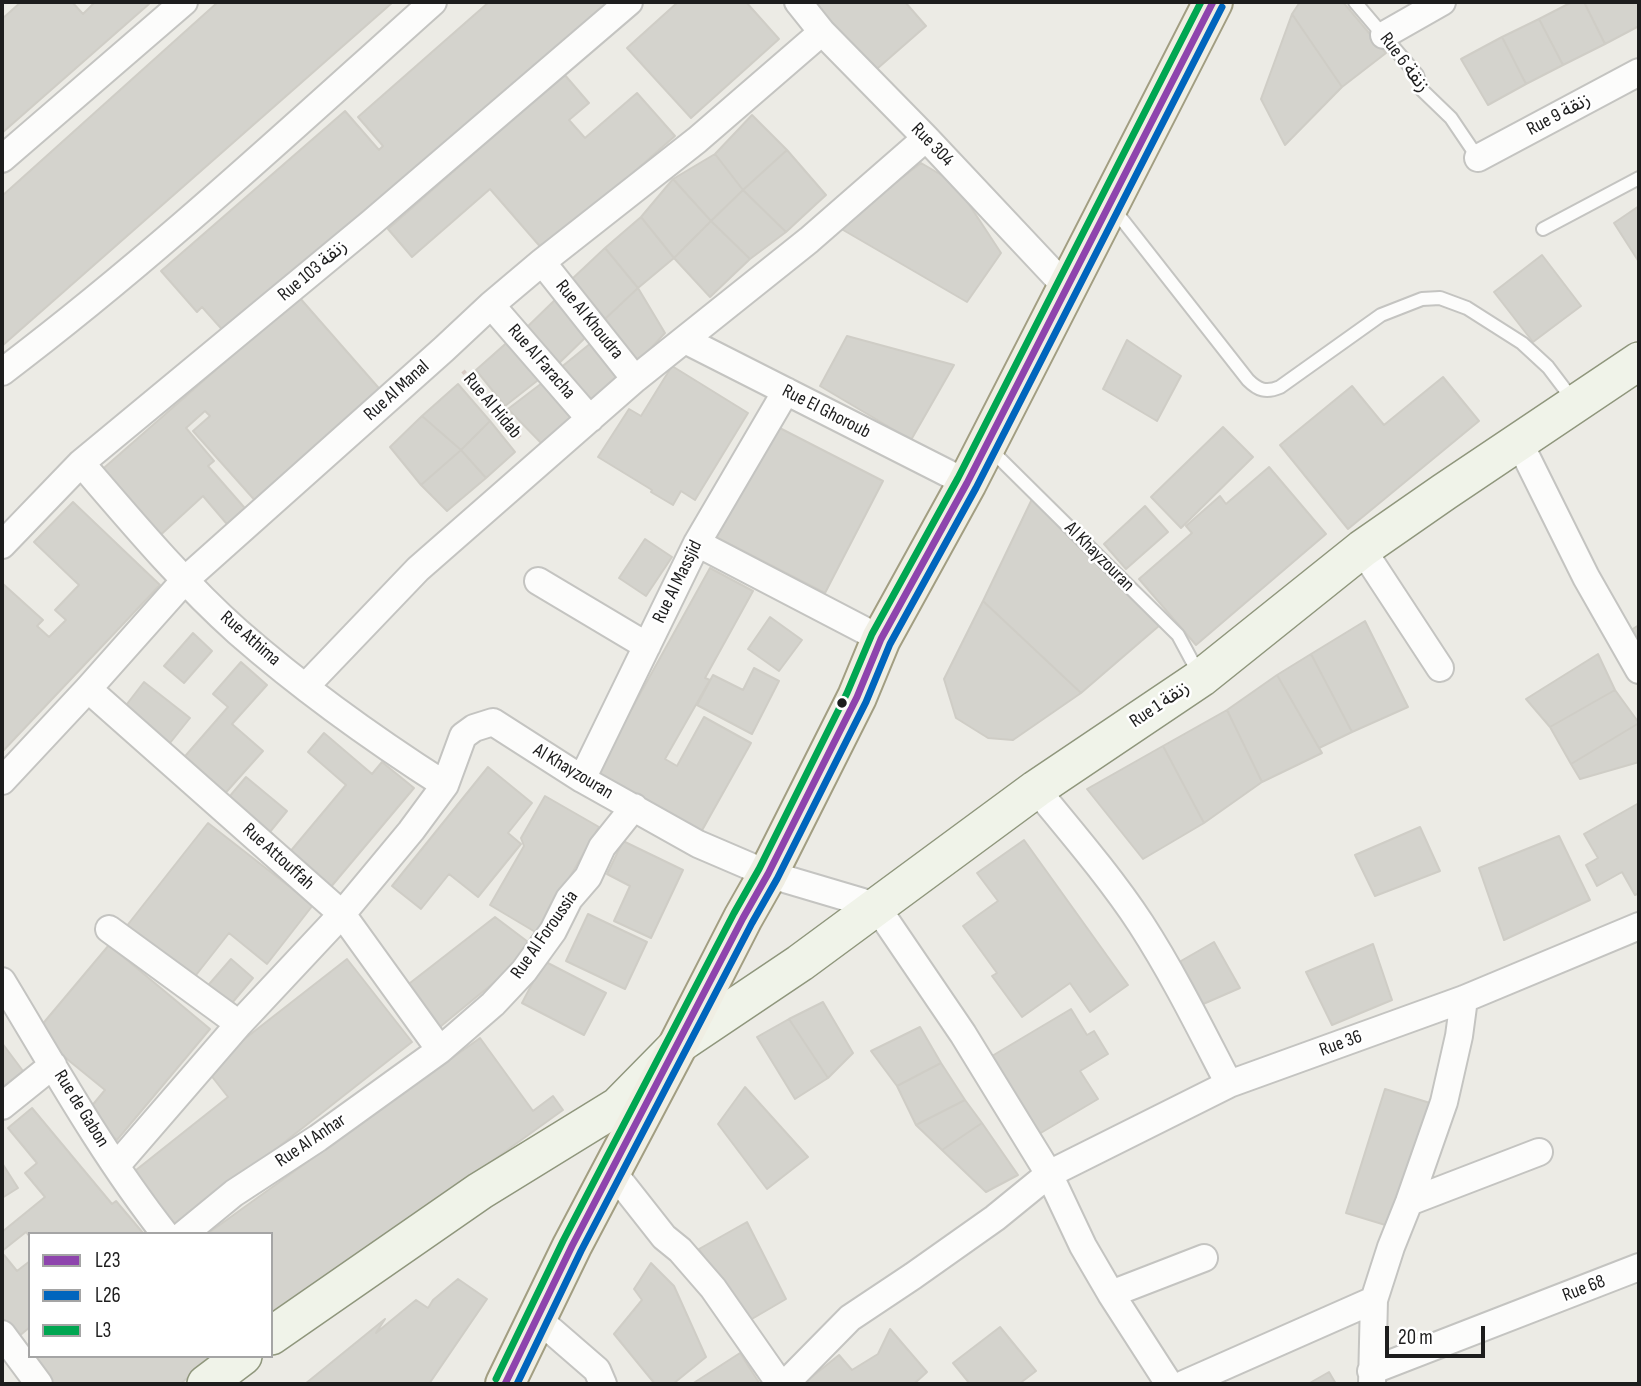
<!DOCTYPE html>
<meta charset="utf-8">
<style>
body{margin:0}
#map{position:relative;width:1641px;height:1386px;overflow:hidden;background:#ecebe5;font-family:"Sofia Sans Condensed",sans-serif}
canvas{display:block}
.frame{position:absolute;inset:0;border:4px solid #1d1d1d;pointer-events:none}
.legend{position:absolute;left:28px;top:1232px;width:245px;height:126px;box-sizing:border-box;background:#fff;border:2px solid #a5a5a5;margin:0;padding:9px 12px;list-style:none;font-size:21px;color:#1d1d1d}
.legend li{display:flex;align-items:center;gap:14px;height:35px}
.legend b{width:35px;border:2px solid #a5a5a5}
.scale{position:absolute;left:1385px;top:1326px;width:100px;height:32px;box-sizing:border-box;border:4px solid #1d1d1d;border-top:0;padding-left:9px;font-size:21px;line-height:24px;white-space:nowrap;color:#1d1d1d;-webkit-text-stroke:5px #fff;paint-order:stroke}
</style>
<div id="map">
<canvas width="1641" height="1386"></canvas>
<div class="frame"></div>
<ul class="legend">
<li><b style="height:9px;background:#8e44ad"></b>L23</li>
<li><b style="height:9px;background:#0065bd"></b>L26</li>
<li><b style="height:9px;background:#00a651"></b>L3</li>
</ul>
<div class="scale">20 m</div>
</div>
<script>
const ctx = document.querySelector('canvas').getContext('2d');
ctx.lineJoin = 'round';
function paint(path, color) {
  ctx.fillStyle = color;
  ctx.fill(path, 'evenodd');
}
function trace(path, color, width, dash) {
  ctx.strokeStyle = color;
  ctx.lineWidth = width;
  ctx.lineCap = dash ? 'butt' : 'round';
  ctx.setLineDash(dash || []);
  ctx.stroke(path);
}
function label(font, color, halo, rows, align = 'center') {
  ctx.font = font + ' "Sofia Sans Condensed","Noto Sans Arabic",sans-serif';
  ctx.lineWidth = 5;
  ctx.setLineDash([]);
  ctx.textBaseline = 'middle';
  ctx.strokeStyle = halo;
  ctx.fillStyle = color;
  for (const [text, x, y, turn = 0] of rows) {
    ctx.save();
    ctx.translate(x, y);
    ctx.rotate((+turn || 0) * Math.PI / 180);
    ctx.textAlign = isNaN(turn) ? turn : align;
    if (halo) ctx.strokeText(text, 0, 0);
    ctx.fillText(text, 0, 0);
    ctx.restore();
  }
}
const building = new Path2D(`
 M21,2H72L83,14L95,2H147L149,4L2,133V19Z
 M218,2H393L2,346V196Z
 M489,2H608L227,335L202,307L197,312L161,271L345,111L379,150L383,146L358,117Z
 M678,2H746L779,39L691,118L627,48Z
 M809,2H905L926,26L870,75Z
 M1300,2H1343L1386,53L1342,87L1292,14Z
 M1572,2H1584L1605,44L1563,65L1539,19Z
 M1584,2H1639V26L1605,44Z
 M1292,14L1342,87L1285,145L1261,99Z
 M1539,19L1563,65L1526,84L1502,37Z
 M1502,37L1526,84L1488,105L1461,59Z
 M564,74L589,103L569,120L585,138L637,93L675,136L544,251L490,189L412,257L388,229Z
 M752,115L787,150L743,190L715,154Z
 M787,150L826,195L786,232L743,190Z
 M715,154L743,190L711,221L673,179Z
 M921,163L955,183L1001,253L967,302L838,227Z
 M673,179L711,221L674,258L641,217Z
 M743,190L786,232L750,259L711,221Z
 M1639,206V262L1614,223Z
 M641,217L674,258L638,288L605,248Z
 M711,221L750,259L710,297L674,258Z
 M605,248L638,288L605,319L572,279Z
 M1542,255L1581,306L1533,342L1494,292Z
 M638,288L665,333L638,362L605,319Z
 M560,295L589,334L552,370L522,332Z
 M299,297L384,394L259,505L193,431L210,416L205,411L186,428L214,461L208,466L250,514L232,530L203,496L155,540L97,474Z
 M847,336L954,365L911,440L820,386Z
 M512,338L542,377L505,406L476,370Z
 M1127,340L1181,376L1157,421L1103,389Z
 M591,343L627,374L588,406L554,373Z
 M672,366L748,413L695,500L681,491L673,505L651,492L652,490L598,457L629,409L641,416Z
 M1443,377L1479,421L1348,529L1280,445L1352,386L1384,425Z
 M546,380L580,414L545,447L508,409Z
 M458,384L490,421L461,450L422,416Z
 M422,416L461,450L421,485L390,447Z
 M490,421L515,452L486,478L461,450Z
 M770,423L883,481L825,593L712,535Z
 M1223,427L1253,457L1181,528L1151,497Z
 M461,450L486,478L447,511L421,485Z
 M1269,467L1326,534L1196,645L1139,579L1192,533L1186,526L1220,496L1226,504Z
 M1033,497L1160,625L1081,693L983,601Z
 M73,502L160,585L2,752V583L43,620L37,626L49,637L66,620L55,610L79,585L34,542Z
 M1145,506L1168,532L1126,569L1104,544Z
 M645,539L672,557L646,596L619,578Z
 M710,568L753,591L705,678L710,680L665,759L677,766L704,717L751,743L700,834L595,775Z
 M983,601L1081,693L1013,740L988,738L956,718L944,679Z
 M770,617L802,640L779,671L748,649Z
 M1365,621L1408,707L1352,732L1311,654Z
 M1639,625V643L1631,630Z
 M193,633L212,651L184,683L164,666Z
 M1311,654L1352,732L1319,748L1277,675Z
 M1598,654L1615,690L1550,727L1526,699Z
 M241,662L267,685L232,724L263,751L221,798L180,762L228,707L213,694Z
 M754,668L779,681L752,734L697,705L713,675L743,690Z
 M1277,675L1322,753L1262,782L1227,710Z
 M144,682L190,718L166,748L120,713Z
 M1615,690L1639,723L1571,764L1550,727Z
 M1227,710L1262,782L1204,823L1163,746Z
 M1639,723V762L1580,779L1571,764Z
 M324,733L372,774L382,762L414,788L330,888L289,853L346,785L308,752Z
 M1163,746L1204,823L1143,859L1087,789Z
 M488,767L532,803L508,833L521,844L478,897L449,874L421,909L392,886Z
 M246,777L287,811L265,838L224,803Z
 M545,796L599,827L537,933L490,905L524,846L521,838Z
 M1639,803V893L1635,895L1622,872L1597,886L1586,865L1598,858L1584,834Z
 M208,823L313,905L267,964L229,933L189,984L122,932Z
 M1420,827L1440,871L1375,896L1355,855Z
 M1559,836L1590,900L1504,940L1479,868Z
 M1024,840L1128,985L1090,1012L1070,983L1022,1017L992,976L997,973L963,926L998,901L977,873Z
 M623,841L683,870L651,938L614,921L630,886L607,874Z
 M588,914L647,942L625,989L566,961Z
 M495,917L536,948L435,1031L401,990Z
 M1214,942L1240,988L1194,1008L1174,965Z
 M1373,944L1392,1000L1332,1025L1306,972Z
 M109,945L210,1029L117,1140L85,1114L105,1090L35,1033Z
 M231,959L253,978L227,1009L204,990Z
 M347,959L412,1042L169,1233L126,1178L228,1097L206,1069Z
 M544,961L606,993L584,1035L522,1003Z
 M823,1002L853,1053L828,1078L789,1019Z
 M1071,1009L1087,1035L1094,1031L1108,1054L1080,1071L1098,1099L1039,1134L992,1056Z
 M789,1019L828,1078L795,1099L757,1037Z
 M920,1027L941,1063L897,1086L871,1051Z
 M480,1038L533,1111L553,1096L563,1110L271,1320V1234H207Z
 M2,1043L26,1075L2,1093Z
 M941,1063L965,1100L916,1125L897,1086Z
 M745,1087L808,1157L767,1189L718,1124Z
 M1385,1089L1430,1103L1392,1227L1346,1213Z
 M965,1100L982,1123L942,1150L916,1125Z
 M32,1108L112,1204L116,1201L143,1233L30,1234V1237L26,1232L2,1251V1232L45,1197L25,1173L37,1163L8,1128Z
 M982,1123L1018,1175L986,1192L942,1150Z
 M2,1163L18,1188L2,1198Z
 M747,1222L786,1299L745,1323L699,1249Z
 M4,1255L17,1271L30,1261V1327L18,1337L2,1318V1257Z
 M651,1263L674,1286L706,1357L673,1384H655L614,1334L642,1300L634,1289Z
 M458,1279L487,1299L429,1384H305L385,1319L376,1333L416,1300L428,1308L433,1300Z
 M1000,1327L1036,1371L1019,1384H970L953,1363Z
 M890,1329L927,1372L914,1384H803L839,1355L852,1370L878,1354Z
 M740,1353L760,1384H692Z
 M39,1356H215L180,1384H43L28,1365Z
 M1329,1372L1336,1384H1308Z`);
paint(building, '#d4d3cd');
trace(building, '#cfcdc6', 2);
const lane = new Path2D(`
 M1355,2L1417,75L1422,90L1451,118L1478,158
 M1113,208L1248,380C1258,390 1266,393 1280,387L1381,315L1422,299L1440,298L1467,308L1522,343L1548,367L1573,400
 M1543,229L1639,178
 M989,448L1178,635L1199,674`);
const street = new Path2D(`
 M798,2L822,32L926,138L1067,288
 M1384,35L1442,2
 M1478,158L1639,72
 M2,159L184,2
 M542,262L635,379
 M491,305L590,419
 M685,340L967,483
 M2,372C153,258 292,128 433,2
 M1519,442L1586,577L1639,670
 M81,463C131,521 181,581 238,632C302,688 373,739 445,785
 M697,543L881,639
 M2,545L81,463L371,223L629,2
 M1362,549L1440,668
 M538,581L647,646
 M305,687L418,569L635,379L809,240L926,138
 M88,689L342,914L440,1050
 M582,779L697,543L786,391
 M2,781L88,689L185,580L444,349L491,305L542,262L697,140L822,32
 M1036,789C1072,833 1110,877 1141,924C1174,975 1201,1030 1229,1084
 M109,929L239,1024
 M2,981C54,1067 103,1155 165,1234
 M2,1106L53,1065
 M117,1165L239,1024L342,914L411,831L445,785L463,736L474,728L493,722L582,779L698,844L768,874L876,906L963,1034L1049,1174L1083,1246L1111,1294L1169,1384
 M612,1171L664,1237L680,1250L713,1288L780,1384
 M1409,1202L1539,1152
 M184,1234L234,1193L318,1138L440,1050L493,1004L524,971L553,931L569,899L588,877L602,847L634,807
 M1111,1294L1204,1258
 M537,1318L597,1370L603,1384
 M2,1334L39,1384
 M1371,1371L1639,1267
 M785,1384L850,1318L913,1276L995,1218L1049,1174L1229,1084L1464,999L1639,926
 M1184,1384L1374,1300
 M1372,1384L1374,1300L1391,1247L1409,1202L1444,1102L1459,1036L1464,999`);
const secondary = new Path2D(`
 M271,1336L480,1191L618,1106L678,1045L800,963L1036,789L1201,678L1362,549L1444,492L1639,361
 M206,1384L243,1356`);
const primary = new Path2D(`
 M505,1384L572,1246L678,1045L743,918L768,874L857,697L881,639L967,483L1213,2`);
trace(lane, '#c4c4c1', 16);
trace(street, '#c4c4c1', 30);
trace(secondary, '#8f967c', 40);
trace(primary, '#a29e82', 42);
trace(new Path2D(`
 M463,371L521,439`), '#d7cbc5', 4.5, [3.5, 3.5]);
trace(lane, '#fcfcfb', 12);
trace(street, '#fcfcfb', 26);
trace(secondary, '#f0f3e9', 37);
trace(primary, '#f0eee3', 38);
trace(new Path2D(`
 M505,1384L572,1246L743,918L768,874L857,697L881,639L967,483L1213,2`), '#8e44ad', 7);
trace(new Path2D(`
 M517,1384L581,1251L752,923L777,879L866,702L890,644L976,488L1222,7`), '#0065bd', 7);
trace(new Path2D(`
 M496,1379L563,1241L734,913L759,869L847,693L872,634L958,478L1201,2`), '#00a651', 7);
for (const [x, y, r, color] of [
 [842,703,6,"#1d1d1d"]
]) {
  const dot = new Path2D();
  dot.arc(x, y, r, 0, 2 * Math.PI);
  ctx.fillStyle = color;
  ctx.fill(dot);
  trace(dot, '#fff', 2.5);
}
label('19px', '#1d1d1d', '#fff', [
 ["Rue 6 زنقة",1404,63,53],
 ["Rue 9 زنقة",1559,115,-28],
 ["Rue 304",932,145,46],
 ["Rue 103 زنقة",313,271,-40],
 ["Rue Al Khoudra",589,320,51],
 ["Rue Al Faracha",541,362,49],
 ["Rue Al Manal",397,391,-42],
 ["Rue Al Hidab",492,406,50],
 ["Rue El Ghoroub",826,412,27],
 ["Al Khayzouran",1099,557,45],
 ["Rue Al Massjid",678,582,-64],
 ["Rue Athima",250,639,41],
 ["Rue 1 زنقة",1160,705,-34],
 ["Al Khayzouran",573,772,31],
 ["Rue Attouffah",278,857,42],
 ["Rue Al Foroussia",545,935,-55],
 ["Rue 36",1341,1044,-20],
 ["Rue de Gabon",81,1109,58],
 ["Rue Al Anhar",311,1141,-34],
 ["Rue 68",1584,1289,-21]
]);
</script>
